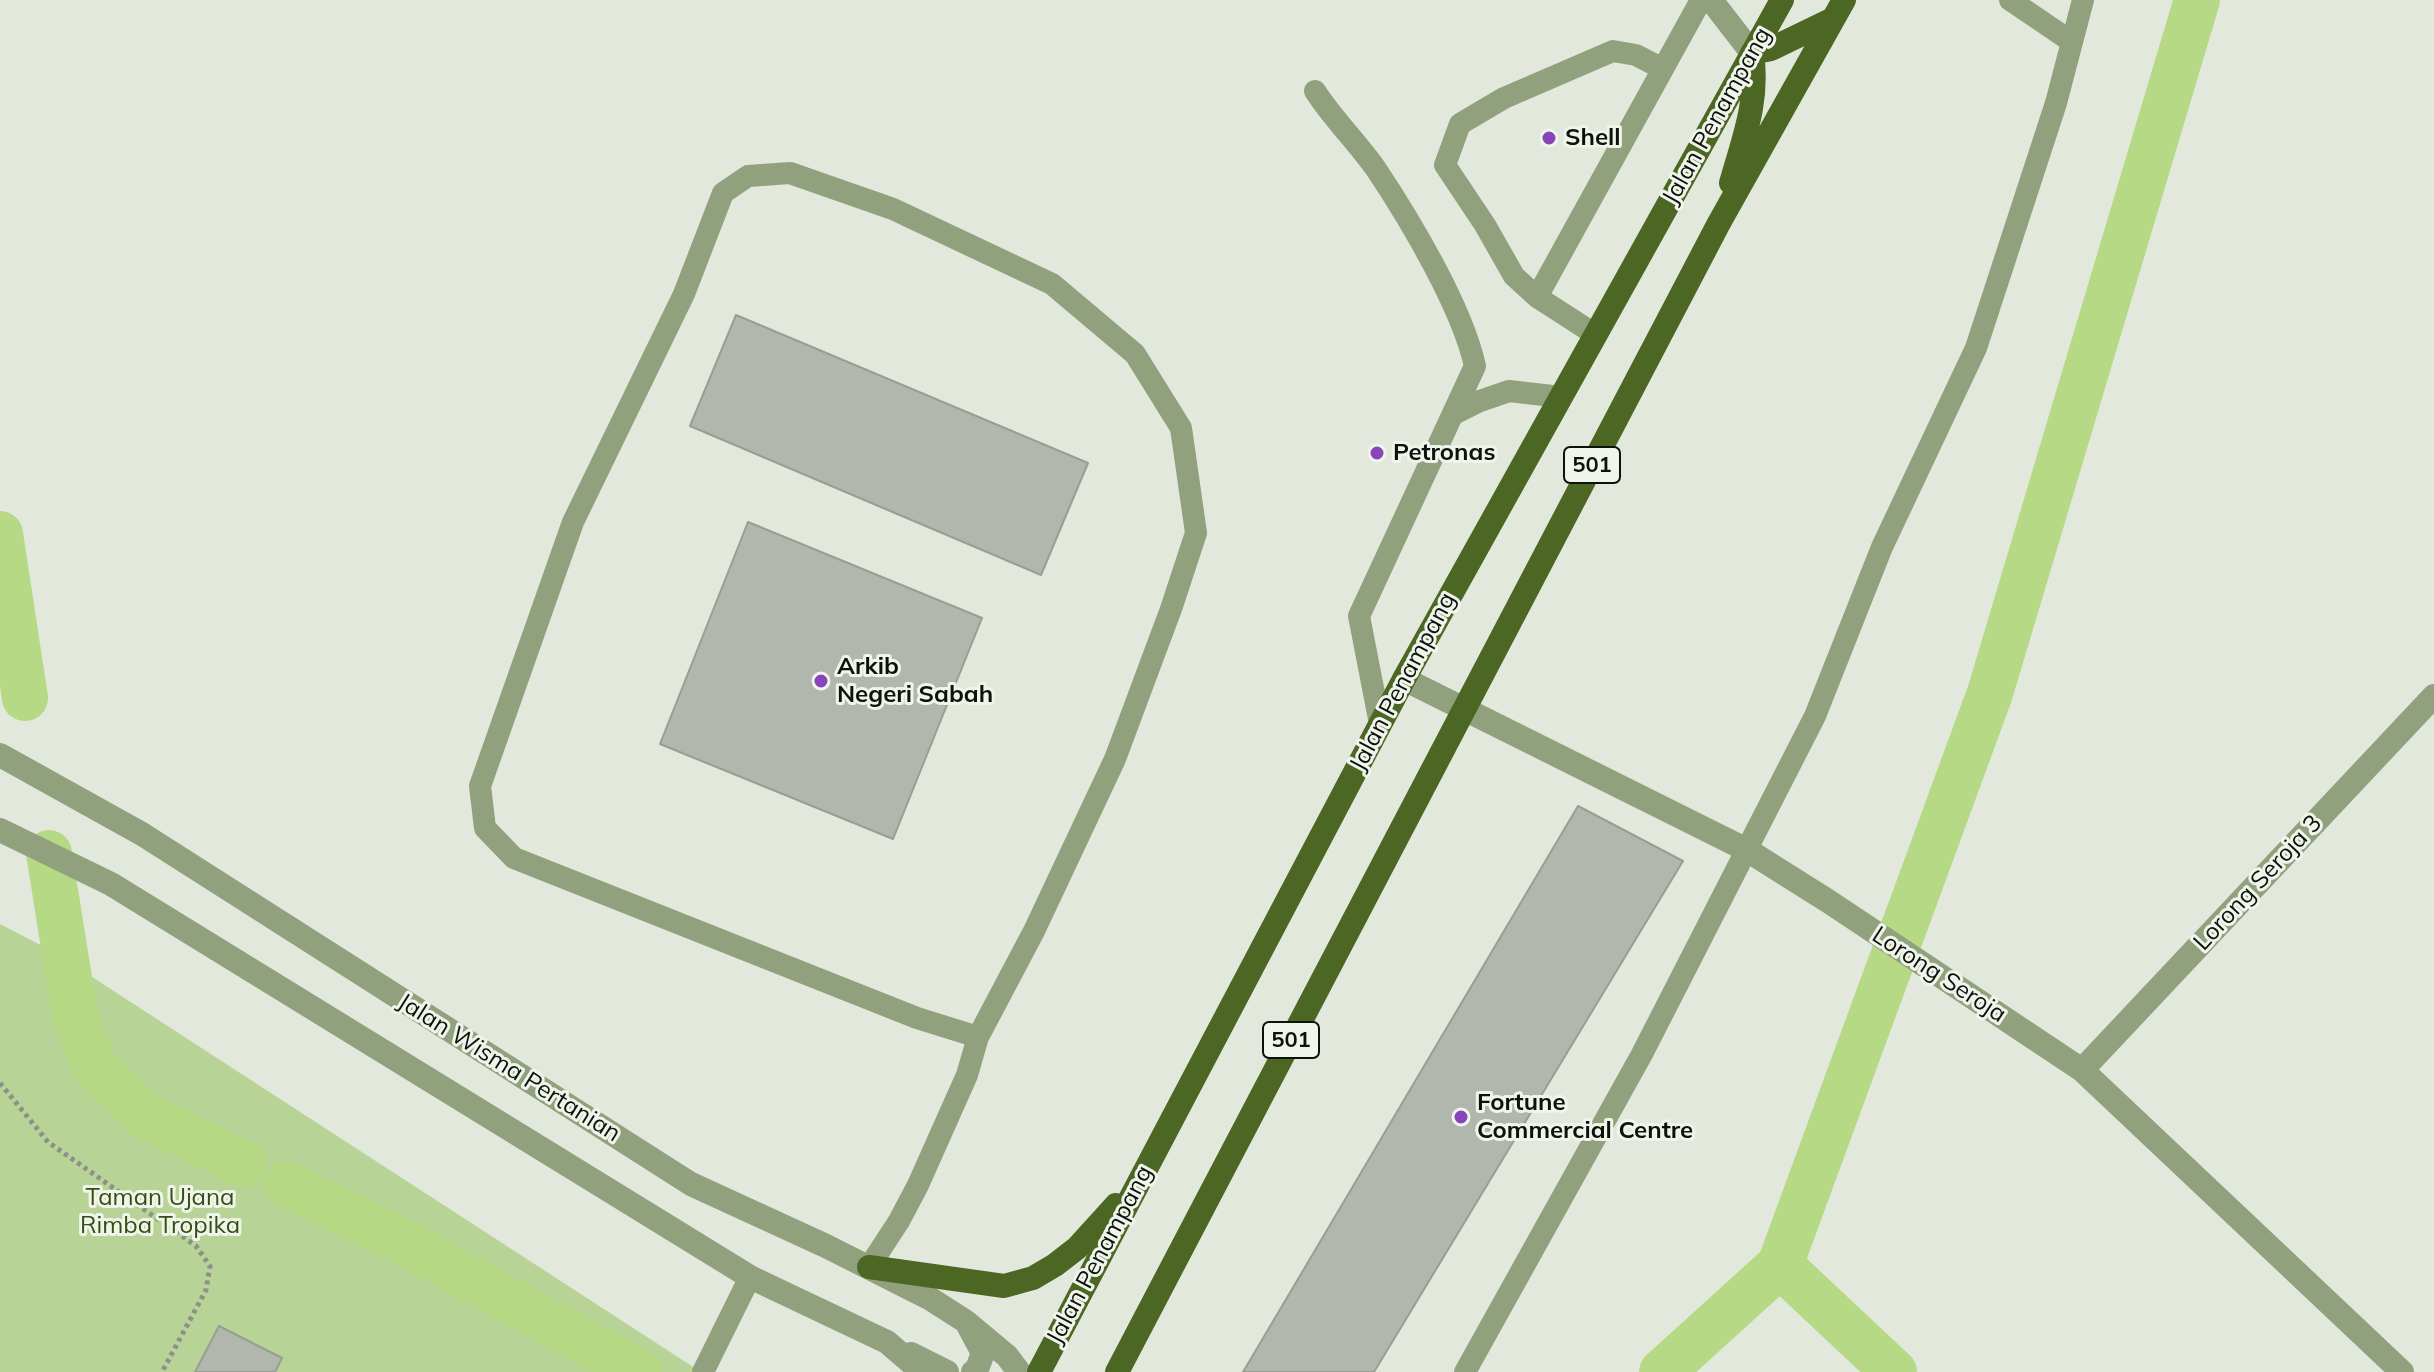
<!DOCTYPE html>
<style>
body{margin:0}
canvas{display:block;background:#e3e8dd}
</style>
<canvas width="2434" height="1372"></canvas>
<script>
const ctx = document.querySelector('canvas').getContext('2d');
ctx.lineJoin = 'round';
function paint(path, color) {
  ctx.fillStyle = color;
  ctx.fill(path, 'evenodd');
}
function trace(path, color, width, dash) {
  ctx.strokeStyle = color;
  ctx.lineWidth = width;
  ctx.lineCap = dash ? 'butt' : 'round';
  ctx.setLineDash(dash || []);
  ctx.stroke(path);
}
function label(font, color, halo, rows, align = 'center') {
  ctx.font = font + ' Mulish,sans-serif';
  ctx.lineWidth = 6;
  ctx.setLineDash([]);
  ctx.textBaseline = 'middle';
  ctx.strokeStyle = halo;
  ctx.fillStyle = color;
  for (const [text, x, y, turn = 0] of rows) {
    ctx.save();
    ctx.translate(x, y);
    ctx.rotate((+turn || 0) * Math.PI / 180);
    ctx.textAlign = isNaN(turn) ? turn : align;
    if (halo) ctx.strokeText(text, 0, 0);
    ctx.fillText(text, 0, 0);
    ctx.restore();
  }
}
paint(new Path2D(`
 M0,924L52,951L701,1372H0Z`), '#b7d395');
trace(new Path2D(`
 M0,534L25,698
 M49,853L75,1016L96,1069L144,1115L244,1164
 M286,1184L405,1243L639,1372
 M1780,1265L1894,1372
 M1662,1372L1780,1265L1990,693L2197,0`), '#b5d985', 46);
const building = new Path2D(`
 M736,315L1088,463L1041,575L690,426Z
 M748,522L982,618L893,839L660,744Z
 M1578,806L1683,861L1374,1372H1243Z
 M219,1326L282,1358L275,1372H195Z`);
paint(building, '#b2b7ad');
trace(building, '#999e94', 2);
trace(new Path2D(`
 M0,1083L48,1142L196,1246L210,1266L206,1290L162,1372`), '#8d9189', 5, [4, 4]);
trace(new Path2D(`
 M2010,0L2072,42
 M1315,91C1333,119 1357,142 1376,169C1410,220 1462,307 1475,366L1359,616L1380,724
 M1537,297L1701,0
 M1596,335L1537,297L1514,276L1485,225L1445,165L1460,124L1504,98L1613,51L1636,55L1663,69
 M1454,414L1480,401L1509,391L1561,397
 M869,1267L899,1221L918,1185L967,1075L978,1037L1034,931L1115,759L1171,609L1196,533L1181,428L1135,354L1052,284L893,209L790,173L748,176L723,193L684,294L573,522L480,786L485,828L514,858L917,1018L978,1037
 M703,1372L750,1277
 M1465,1372L1642,1054L1815,716L1882,547L1976,348L2056,103L2083,0`), '#91a17e', 22);
trace(new Path2D(`
 M1711,0L1752,53
 M1404,679L1747,850L1828,901L2082,1070L2402,1372
 M2082,1070L2434,696`), '#91a17e', 24);
trace(new Path2D(`
 M0,755L142,834L691,1184L826,1246L929,1298L965,1321L1007,1356L1019,1372
 M0,830L111,884L750,1277L887,1342L922,1372
 M969,1327L983,1353L977,1369L973,1372
 M911,1354L947,1372`), '#91a17e', 24);
trace(new Path2D(`
 M1752,53L1771,49L1833,19
 M1731,183C1744,137 1759,101 1752,53
 M869,1267L1004,1286L1033,1278L1055,1265L1077,1248L1116,1205
 M1039,1372L1404,679L1782,0
 M1117,1372L1719,223L1844,0`), '#4c6723', 24);
for (const [x, y, r, color] of [
 [1549,138,8,"#8845b9"],
 [1377,453,8,"#8845b9"],
 [821,681,8,"#8845b9"],
 [1461,1117,8,"#8845b9"]
]) {
  const dot = new Path2D();
  dot.arc(x, y, r, 0, 2 * Math.PI);
  ctx.fillStyle = color;
  ctx.fill(dot);
  trace(dot, '#f0f5eb', 3);
}
for (const [x, y, w] of [
 [1592,465,56],
 [1291,1040,56]
]) {
  const box = new Path2D();
  box.roundRect(x - w / 2, y - 18, w, 36, 6);
  ctx.fillStyle = '#f0f5eb';
  ctx.fill(box);
  trace(box, '#0f110d', 2);
}
label('bold 22px', '#0f110d', null, [
 ["501",1592,465],
 ["501",1291,1040]
]);
label('24px', '#0f110d', '#f0f5eb', [
 ["Jalan Penampang",1717,116,-61],
 ["Jalan Penampang",1403,682,-62],
 ["Lorong Seroja 3",2258,883,-47],
 ["Lorong Seroja",1939,975,33],
 ["Jalan Wisma Pertanian",509,1068,32],
 ["Jalan Penampang",1100,1255,-62]
]);
label('bold 24px', '#0f110d', '#f0f5eb', [
 ["Shell",1565,138],
 ["Petronas",1393,453],
 ["Arkib",837,667],
 ["Negeri Sabah",837,695],
 ["Fortune",1477,1103],
 ["Commercial Centre",1477,1131]
], 'left');
label('24px', '#374d11', '#f0f5eb', [
 ["Taman Ujana",160,1198],
 ["Rimba Tropika",160,1226]
]);
</script>
